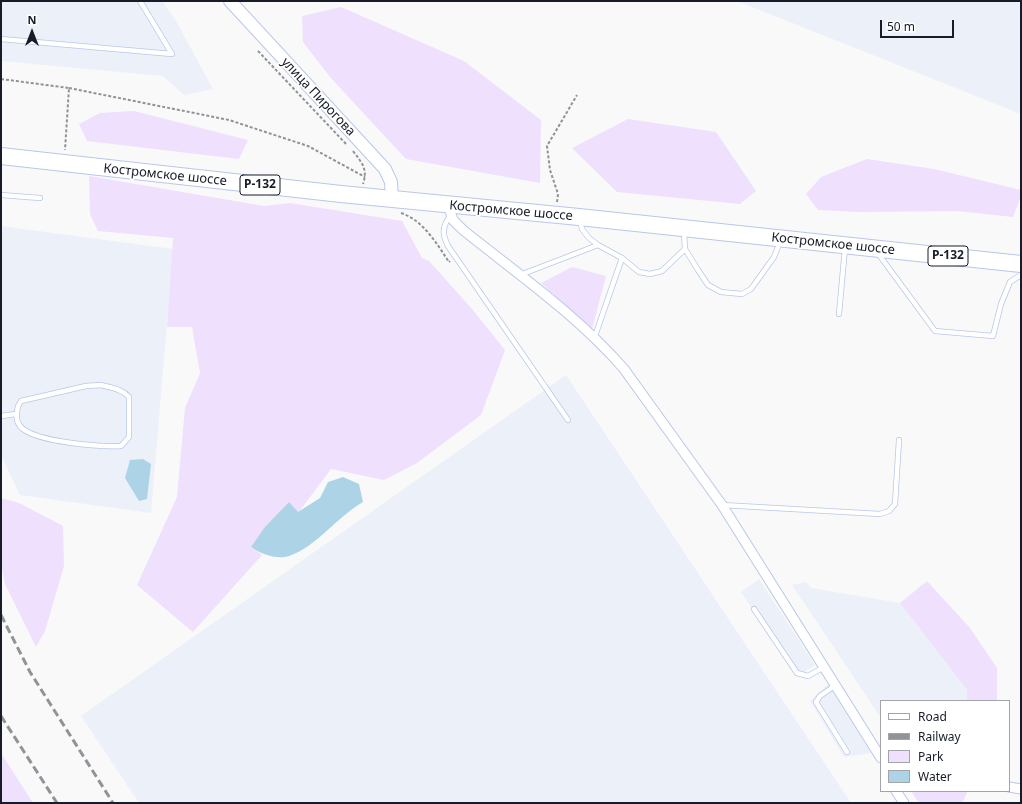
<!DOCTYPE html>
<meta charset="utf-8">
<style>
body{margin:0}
#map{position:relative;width:1022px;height:804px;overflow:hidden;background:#f9f9f9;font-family:"Noto Sans",sans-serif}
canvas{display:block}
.frame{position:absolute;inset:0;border:2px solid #171c28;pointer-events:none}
.legend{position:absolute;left:880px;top:700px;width:130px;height:92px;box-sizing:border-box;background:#fff;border:1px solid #a2a4a9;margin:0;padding:5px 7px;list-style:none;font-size:12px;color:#171c28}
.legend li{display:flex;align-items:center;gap:8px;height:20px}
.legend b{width:20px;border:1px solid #a2a4a9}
.north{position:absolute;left:12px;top:12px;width:40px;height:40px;-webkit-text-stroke:3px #fff;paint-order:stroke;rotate:0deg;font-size:11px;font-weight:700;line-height:16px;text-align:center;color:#171c28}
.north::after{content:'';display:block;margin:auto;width:14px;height:18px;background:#171c28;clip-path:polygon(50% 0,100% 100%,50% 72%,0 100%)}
.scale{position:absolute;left:880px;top:20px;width:74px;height:18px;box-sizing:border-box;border:2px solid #171c28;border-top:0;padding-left:5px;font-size:12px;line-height:14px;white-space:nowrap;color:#171c28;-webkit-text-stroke:3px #fff;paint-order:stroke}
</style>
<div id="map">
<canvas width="1022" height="804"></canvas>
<div class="frame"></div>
<ul class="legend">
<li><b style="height:5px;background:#fff"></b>Road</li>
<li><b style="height:5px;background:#909398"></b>Railway</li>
<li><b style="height:11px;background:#efe0fe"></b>Park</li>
<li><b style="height:11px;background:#add4e6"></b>Water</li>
</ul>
<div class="north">N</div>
<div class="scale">50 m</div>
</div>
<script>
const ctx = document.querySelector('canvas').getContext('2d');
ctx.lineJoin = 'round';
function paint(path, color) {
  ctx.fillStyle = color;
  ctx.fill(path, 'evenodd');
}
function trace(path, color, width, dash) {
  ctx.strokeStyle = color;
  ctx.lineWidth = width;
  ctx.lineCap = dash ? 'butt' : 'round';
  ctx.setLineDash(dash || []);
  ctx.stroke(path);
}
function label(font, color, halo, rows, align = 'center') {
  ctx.font = font + ' "Noto Sans",sans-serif';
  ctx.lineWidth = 3.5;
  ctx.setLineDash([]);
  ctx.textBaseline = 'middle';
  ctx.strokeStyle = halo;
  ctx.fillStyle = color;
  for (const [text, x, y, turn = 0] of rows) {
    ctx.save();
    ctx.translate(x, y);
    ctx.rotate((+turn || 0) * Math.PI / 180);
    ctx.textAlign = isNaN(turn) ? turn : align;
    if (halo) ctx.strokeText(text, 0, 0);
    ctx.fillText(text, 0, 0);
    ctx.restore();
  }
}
paint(new Path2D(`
 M1,1H162L176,21L213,89L184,95L163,76L1,61Z
 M737,1H1021V114Z
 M1,226L173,249L151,513L20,495L1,455Z
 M566,375L851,803H139L81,716Z
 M759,579L815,665L797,677L741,592Z
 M806,582L811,588L900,603L967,690V701H881V718L792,585Z
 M828,684L871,753L844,757L810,701Z`), '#ecf0f8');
paint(new Path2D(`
 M341,7L464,61L541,120L540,183L406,159L330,77L303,42L302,16Z
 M134,111L248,140L239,159L87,141L79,124L100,113Z
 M628,119L716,132L756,191L740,204L617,192L572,148Z
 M867,159L934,169L1021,190V196L1013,217L958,211L859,212L818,210L806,194L821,177Z
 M89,176L264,206L290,203L402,221L422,258L429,261L472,309L505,350L481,415L417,463L384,480L331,469L298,513L289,502L251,547L262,555L193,632L137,585L177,497L185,408L200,373L192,327H167L173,238L98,231L90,214Z
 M572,267L606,276L592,329L541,283Z
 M1,498L19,503L63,526L64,566L45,631L36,647L5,584L1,563Z
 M927,581L970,628L997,668V701H967V690L900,603Z
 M1,753L33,803H1Z
 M911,791H968L962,803H920L916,799Z`), '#efe0fe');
paint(new Path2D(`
 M143,459L151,464L147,499L139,501L125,478L130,460Z
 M343,477L359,484L363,502C337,517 316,547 289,556C277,560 261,554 251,547L265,527L289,502L298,512L320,498L328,482Z`), '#add4e6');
const service = new Path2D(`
 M1,39L172,54L140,1
 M1,195L40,198
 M451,214C443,226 441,232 448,246L568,420
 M580,221L582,229L589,238L598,245L622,258L639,272L650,274L662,271L685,249
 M684,232L685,249L698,270L708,285L721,292L742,294L751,289L774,257L780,242
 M877,252L935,331L993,336L1001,304L1010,282L1021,275
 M520,275L598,245
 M839,314L845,248
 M594,339L622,258
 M101,385C112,388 122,389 129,397V437L121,446C99,447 40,442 23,429C18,425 16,419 17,413C17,408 18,405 21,401L86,386Z
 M1,416L16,414
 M722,505L880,514L889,511L895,504L899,440
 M754,609L797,673L808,676L824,667
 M836,685L820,696L816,702L847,752`);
const minor = new Path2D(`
 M448,205L453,220L463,230C518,274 578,316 624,369L722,505L881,758
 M1009,787L1021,789
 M896,791L904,803`);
const tertiary = new Path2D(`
 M230,1L385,169L391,182L392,199`);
const trunk = new Path2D(`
 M1,156L341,194L579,217L1021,264`);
trace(service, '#b9c7e9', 6);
trace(minor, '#b9c7e9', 11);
trace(tertiary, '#b9c7e9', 14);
trace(trunk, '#b9c7e9', 18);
trace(new Path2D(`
 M258,51L347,145
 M1,79L69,88L65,150
 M69,88L229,120L308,146L365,177
 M353,151C362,163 368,169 363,184
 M557,202L558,194L550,170L547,146L577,95
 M401,213C423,220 437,244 449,262L450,261`), '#8f9297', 2, [3, 2]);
trace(service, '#fff', 4.5);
trace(minor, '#fff', 9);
trace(tertiary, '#fff', 12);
trace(trunk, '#fff', 16);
trace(new Path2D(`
 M1,615L30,672L113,803
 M1,716L57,803`), '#909398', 3, [8, 4]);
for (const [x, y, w] of [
 [260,185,40],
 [948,256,40]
]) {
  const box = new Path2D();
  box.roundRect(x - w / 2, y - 10, w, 20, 3);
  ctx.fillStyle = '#fff';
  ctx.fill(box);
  trace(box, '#171c28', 1);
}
label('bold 12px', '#171c28', null, [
 ["Р-132",260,185],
 ["Р-132",948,256]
]);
label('13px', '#171c28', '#fff', [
 ["улица Пирогова",318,97,47],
 ["Костромское шоссе",165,175,6],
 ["Костромское шоссе",511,211,5],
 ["Костромское шоссе",833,244,6]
]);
</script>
